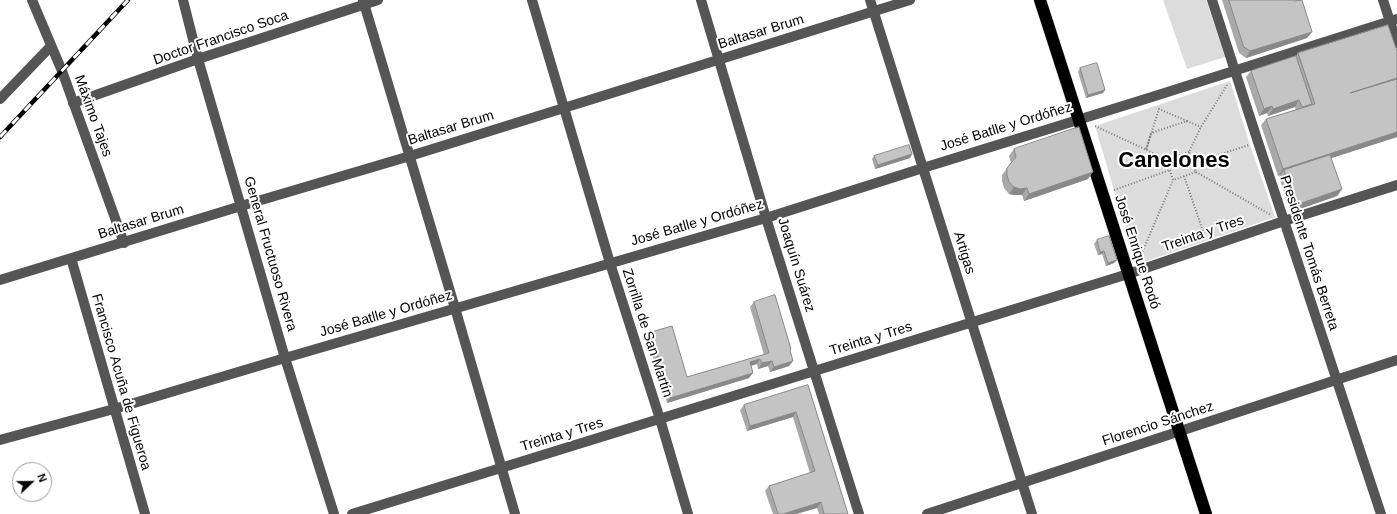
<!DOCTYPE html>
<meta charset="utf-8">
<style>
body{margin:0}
#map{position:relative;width:1397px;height:514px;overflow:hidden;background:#fff;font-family:Arial,sans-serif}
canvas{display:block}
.north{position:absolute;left:12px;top:462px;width:40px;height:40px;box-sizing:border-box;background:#fff;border:1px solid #999;border-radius:50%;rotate:68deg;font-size:11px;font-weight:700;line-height:16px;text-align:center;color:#000}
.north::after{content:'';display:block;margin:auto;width:14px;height:18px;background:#000;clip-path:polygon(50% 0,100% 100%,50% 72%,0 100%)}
</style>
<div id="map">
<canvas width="1397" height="514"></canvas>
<div class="north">N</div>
</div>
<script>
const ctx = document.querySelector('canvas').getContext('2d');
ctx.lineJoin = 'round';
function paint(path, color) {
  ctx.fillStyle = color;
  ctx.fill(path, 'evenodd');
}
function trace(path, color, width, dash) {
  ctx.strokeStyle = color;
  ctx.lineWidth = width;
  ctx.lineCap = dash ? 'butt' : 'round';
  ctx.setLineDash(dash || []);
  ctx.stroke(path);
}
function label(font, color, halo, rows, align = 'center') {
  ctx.font = font + ' Arial,sans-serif';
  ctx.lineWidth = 4;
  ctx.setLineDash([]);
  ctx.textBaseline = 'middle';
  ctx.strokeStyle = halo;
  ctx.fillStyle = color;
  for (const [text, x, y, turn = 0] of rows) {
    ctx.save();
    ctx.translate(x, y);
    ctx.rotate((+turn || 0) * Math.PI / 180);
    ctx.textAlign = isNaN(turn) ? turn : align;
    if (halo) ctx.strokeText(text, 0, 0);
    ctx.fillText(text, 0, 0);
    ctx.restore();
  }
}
paint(new Path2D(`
 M1163,0H1206L1225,57L1187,69Z
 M1230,81L1250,145L1275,217L1138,264L1114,190L1095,126Z`), '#dcdcdc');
const highway = new Path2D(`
 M1040,0L1206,514`);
trace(highway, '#dbdbdb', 13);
trace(new Path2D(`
 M1187,121L1159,109L1146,150L1151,133L1187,121L1201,127
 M1095,126L1166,159
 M1189,152L1166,159L1173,180L1196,172L1189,152L1201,127L1227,85
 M1193,163L1249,145
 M1196,172L1271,215
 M1184,176L1205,237
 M1114,190L1170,170
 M1139,260L1173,180`), '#777', 2, [1, 2]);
trace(new Path2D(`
 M32,0L62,71L124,243
 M183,0L198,59L285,358L334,514
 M363,0L455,308L515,514
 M532,0L610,263L660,419L688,514
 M701,0L766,218L859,514
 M870,0L1032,514
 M1212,0L1258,142L1381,514
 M1383,0L1397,43
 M0,99L51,46
 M73,103L198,59L378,0
 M71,258L145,514
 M0,280L241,206L410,156L910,0
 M0,440L114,409L285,358L766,218L923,168L1155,96L1397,19
 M352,514L1128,274L1284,221L1397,185
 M927,514L1397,360`), '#555', 10);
trace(highway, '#000', 12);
const rail = new Path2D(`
 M0,137L128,0`);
trace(rail, '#000', 4.5);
trace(rail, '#fff', 3, [9]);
paint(new Path2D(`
 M1222,0H1294L1307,38L1246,58L1239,53Z
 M1397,51V137L1331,158L1342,189L1337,196L1294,211L1289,208L1279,177L1280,175L1278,176L1261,125L1266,119L1296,110L1295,107L1268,116L1267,113L1259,116L1246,77L1251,71L1296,56L1298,53Z
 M1080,68L1103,93L1086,98L1078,72Z
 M1014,149L1088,179L1024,201L1022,195H1015L1009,194L1004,188L1002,181V175L1011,163L1009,156Z
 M912,154L910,158L875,169L872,159L874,156Z
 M1097,240L1114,263L1106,266L1102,254L1098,255L1094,244Z
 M754,302L791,349L790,351L793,361L789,366L770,372L768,366L758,369L757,364L751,366L749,378L667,403L647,338L651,332L687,377L764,355L750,307Z
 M808,385L848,514H819L817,508L796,514H773L765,491L769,486L810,473L793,417L747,431L740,410L744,405Z`), '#a9a9a9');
paint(new Path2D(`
 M1312,32L1307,38L1246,58L1250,51Z
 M1397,78V83L1350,93Z
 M1105,90L1103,93L1086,98L1088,95Z
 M1299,100L1295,107L1268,116L1273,109Z
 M1272,106L1267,113L1259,116L1264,109Z
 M1397,132V137L1285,173L1284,170L1280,175L1278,176L1283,169Z
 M912,154L910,158L875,169L878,165Z
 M1093,172L1088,179L1024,201L1029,194Z
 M1014,187L1027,188L1022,195H1015L1009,194Z
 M1342,189L1337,196L1294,211L1289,208L1294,202Z
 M1104,251L1102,254L1098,255L1100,252Z
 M1117,260L1114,263L1106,266L1108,263Z
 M760,359L757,364L746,367L750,362Z
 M772,361L768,366L758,369L762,363Z
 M793,361L789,366L770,372L774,367Z
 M753,373L749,378L667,403L670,398Z
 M796,412L793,417L747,431L750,426Z
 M821,502L817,508L796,514H783Z`), '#898989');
const building = new Path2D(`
 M1229,0H1294V1L1302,0L1312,32L1250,51L1244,47Z
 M1388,25L1397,51V78L1350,93L1397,79V132L1283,169L1266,119L1315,104L1298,53Z
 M1296,56L1312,104L1302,107L1299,100L1273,109L1272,106L1264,109L1251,71Z
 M1097,63L1105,90L1088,95L1080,68Z
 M1079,127L1093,172L1029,194L1027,188L1020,189L1014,187L1009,182L1007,175V168L1016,157L1014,149Z
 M909,145L912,154L878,165L874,156Z
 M1330,155L1342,189L1299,204L1294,202L1284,170Z
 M1109,236L1117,260L1108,263L1104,251L1100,252L1097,240Z
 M775,295L791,349L790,350L793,361L774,367L772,361L762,363L760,359L750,362L753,373L670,398L651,332L672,326L687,377L769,353L754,302Z
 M808,385L848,514H824L821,502L783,514H778L769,486L815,471L796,412L750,426L744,405Z`);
paint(building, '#c4c4c4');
trace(building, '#898989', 1);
label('14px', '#000', '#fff', [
 ["Baltasar Brum",761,32,-17],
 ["Doctor Francisco Soca",221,38,-19],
 ["Máximo Tajes",93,116,70],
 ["José Batlle y Ordóñez",1006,127,-17],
 ["Baltasar Brum",451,128,-17],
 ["Baltasar Brum",141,222,-17],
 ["José Batlle y Ordóñez",697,223,-16],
 ["Treinta y Tres",1203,234,-19],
 ["José Enrique Rodó",1137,252,72],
 ["Artigas",964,253,73],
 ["Presidente Tomás Berreta",1309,253,72],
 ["General Fructuoso Rivera",270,254,74],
 ["Joaquín Suárez",796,265,73],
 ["José Batlle y Ordóñez",386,314,-16],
 ["Zorrilla de San Martín",647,333,72],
 ["Treinta y Tres",871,339,-17],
 ["Francisco Acuña de Figueroa",121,382,74],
 ["Florencio Sánchez",1158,424,-18],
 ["Treinta y Tres",562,435,-17]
]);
label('bold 22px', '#000', '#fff', [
 ["Canelones",1174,161]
]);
</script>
